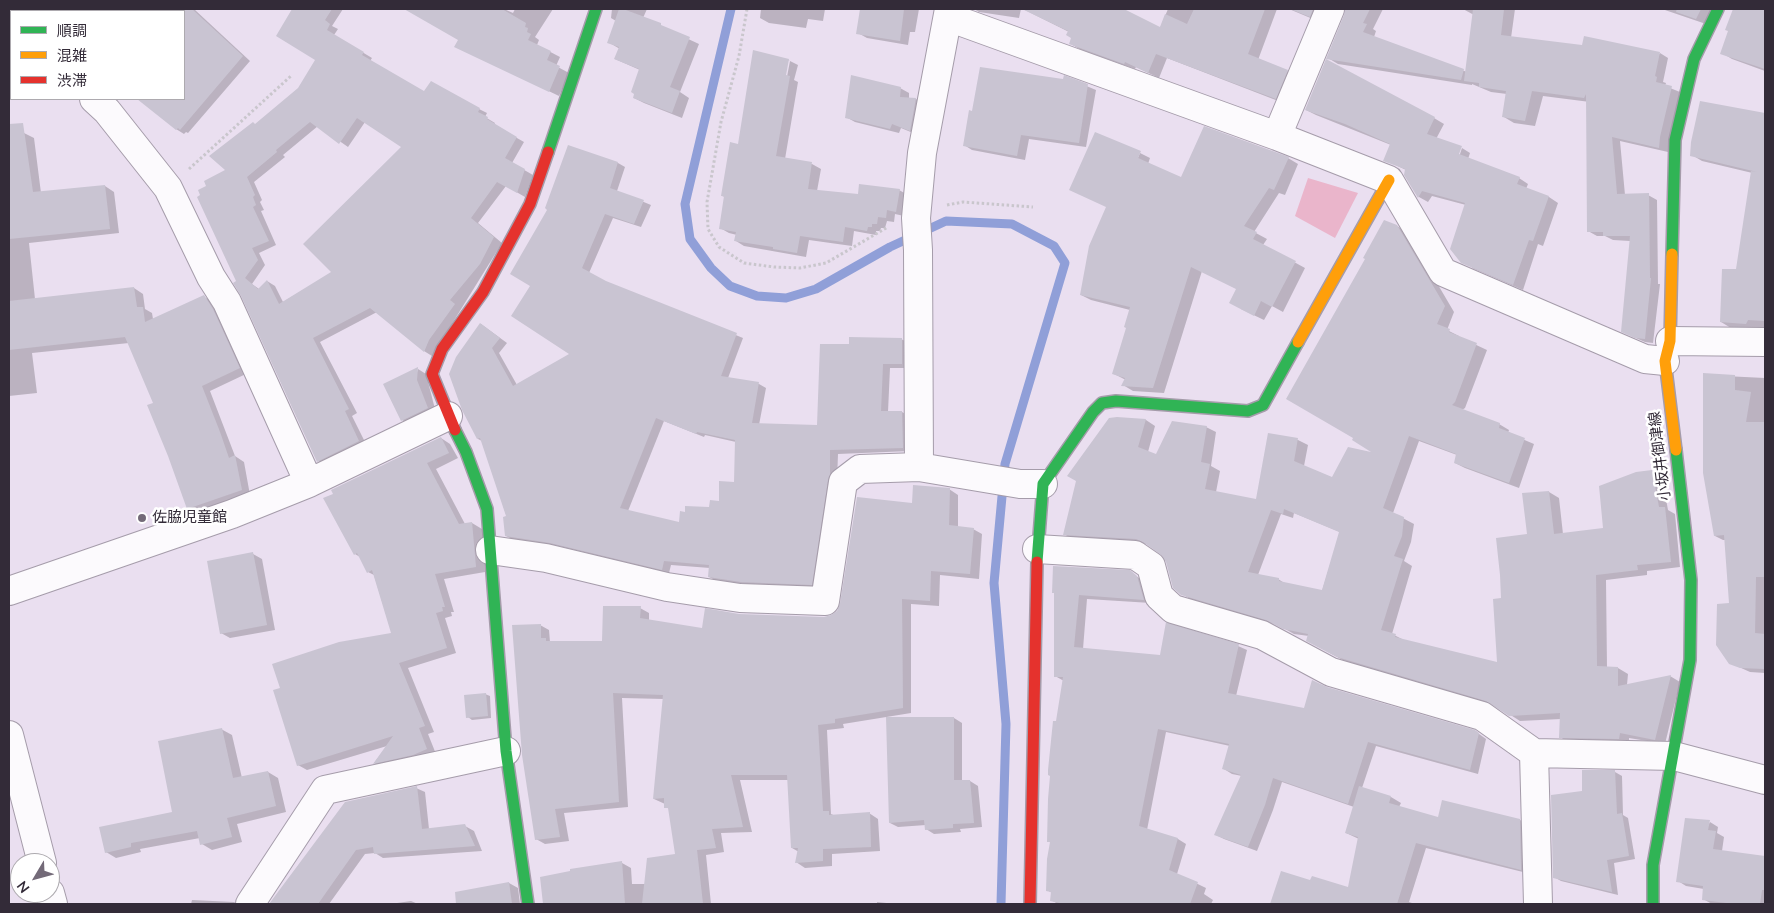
<!DOCTYPE html>
<meta charset="utf-8">
<style>
body{margin:0}
#map{position:relative;width:1774px;height:913px;overflow:hidden;background:#eadff0;font-family:"Nunito Sans","Noto Sans JP",sans-serif}
canvas{display:block}
.frame{position:absolute;inset:0;border:10px solid #332b38;pointer-events:none}
.legend{position:absolute;left:10px;top:10px;width:175px;height:90px;box-sizing:border-box;background:#fff;border:1px solid #adaaaf;margin:0;padding:6px 9px;list-style:none;font-size:15px;color:#332b38}
.legend li{display:flex;align-items:center;gap:10px;height:25px}
.legend b{width:25px;border:1px solid #adaaaf}
.north{position:absolute;left:10px;top:853px;width:50px;height:50px;box-sizing:border-box;background:#fff;border:1px solid #adaaaf;border-radius:50%;rotate:233deg;font-size:14px;font-weight:700;line-height:20px;text-align:center;color:#332b38}
.north::after{content:'';display:block;margin:auto;width:18px;height:22px;background:#736a78;clip-path:polygon(50% 0,100% 100%,50% 72%,0 100%)}
</style>
<div id="map">
<canvas width="1774" height="913"></canvas>
<div class="frame"></div>
<ul class="legend">
<li><b style="height:6px;background:#30b455"></b>順調</li>
<li><b style="height:6px;background:#ff9f0a"></b>混雑</li>
<li><b style="height:6px;background:#e5322d"></b>渋滞</li>
</ul>
<div class="north">N</div>
</div>
<script>
const ctx = document.querySelector('canvas').getContext('2d');
ctx.lineJoin = 'round';
function paint(path, color) {
  ctx.fillStyle = color;
  ctx.fill(path, 'evenodd');
}
function trace(path, color, width, dash) {
  ctx.strokeStyle = color;
  ctx.lineWidth = width;
  ctx.lineCap = dash ? 'butt' : 'round';
  ctx.setLineDash(dash || []);
  ctx.stroke(path);
}
function label(font, color, halo, rows, align = 'center') {
  ctx.font = font + ' "Nunito Sans","Noto Sans JP",sans-serif';
  ctx.lineWidth = 5;
  ctx.setLineDash([]);
  ctx.textBaseline = 'middle';
  ctx.strokeStyle = halo;
  ctx.fillStyle = color;
  for (const [text, x, y, turn = 0] of rows) {
    ctx.save();
    ctx.translate(x, y);
    ctx.rotate((+turn || 0) * Math.PI / 180);
    ctx.textAlign = isNaN(turn) ? turn : align;
    if (halo) ctx.strokeText(text, 0, 0);
    ctx.fillText(text, 0, 0);
    ctx.restore();
  }
}
paint(new Path2D(`
 M1308,178L1358,193L1335,238L1295,216Z`), '#eab5cb');
paint(new Path2D(`
 M56,9H97L95,11H59Z
 M143,9H194L250,61L188,133L186,132L184,134L176,129L139,99H184V11H146Z
 M294,9H343L332,26L338,29L334,35L372,58L370,61L424,93L479,109L487,113L485,117L495,123L494,125L524,142L512,163L533,175L525,197L506,186L478,223L502,243L432,356L424,351L377,312L320,342L357,413L352,416L367,446L326,466L318,461L238,282L208,186L227,171L255,125L299,89L317,60L277,36ZM365,122L403,147L333,272L283,302L275,286L267,281L259,289L252,284L265,265L259,253L276,245L261,211L264,210L260,202L262,200L254,182L285,157L283,155L318,126L348,147Z
 M424,9H504L513,13L515,9H553L535,37L539,40L537,45L560,57L556,66L569,73L559,96L465,51L460,40L421,14Z
 M612,9H647L643,18L699,44L680,92L689,98L682,118L644,103L634,98L640,70L615,59L620,49L608,42L616,21L611,18Z
 M761,9H825L823,21L808,19L806,28L769,23L760,18Z
 M864,9H919L915,32H910L908,45L867,38L858,33Z
 M974,9H1021L1019,18L979,12Z
 M1023,9H1121L1160,28L1168,9H1277L1258,60L1287,71L1297,77L1286,104L1167,58L1159,78L1136,67L1135,69L1081,50L1071,44L1072,37L1069,32Z
 M1289,9H1326L1320,22Z
 M1347,9H1383L1373,29L1376,31L1374,37L1467,72L1474,15L1463,9H1515L1511,38L1591,47L1590,102L1543,96L1535,126L1514,123L1504,117L1507,94L1491,92L1472,84V85L1338,64L1328,58L1346,15Z
 M1662,9H1714L1706,24Z
 M1735,9H1765V71L1732,59L1722,53Z
 M754,52L790,61H788L783,81L786,82L790,61L798,65L794,80L798,82L785,159L812,164L821,169L817,191L859,196L899,190L908,195L904,216L895,214L894,222L887,221L885,228H881L880,231H876V235L854,231L852,246L809,240L806,257L744,246L736,241L737,235L729,233L720,228L725,197L722,196L739,145Z
 M1660,53L1668,58L1663,82L1666,83L1665,86L1680,92L1668,152L1620,141L1625,195H1648L1657,200L1658,284H1660L1653,343L1645,342L1631,336L1630,241L1613,240L1605,236H1597L1588,231L1587,147Z
 M1065,77L1096,90L1086,147L1029,139L1025,160L972,150L964,145L973,112L1064,81Z
 M900,88L909,93V99H916L924,104L918,135L901,128L899,133L855,122L846,117Z
 M1306,110L1434,118L1444,124L1436,139L1456,159L1458,160L1462,148L1470,153L1468,159L1519,178L1528,184L1526,189L1549,197L1558,203L1543,246L1538,244L1523,290L1472,268L1466,205L1432,196L1428,202L1419,197L1406,175V170L1385,160L1391,145L1316,115Z
 M1744,123L1765,128V176L1702,161L1692,155Z
 M24,133L34,138L41,193L105,186L114,192L119,233L29,243L35,299L134,288L143,294L145,309L152,313L153,319L204,297L214,302L248,373L210,391L235,456L244,462L250,495L197,514L188,508L155,403L129,343L32,353L37,393L9,396V135Z
 M569,147L618,163L625,167L617,191L651,205L641,227L613,218L589,273L605,282L743,338L728,378L759,384L766,388L759,425L818,426L850,345L901,339L909,343V368H890L888,412H902L909,416L910,451L838,454L837,481L819,588L750,586L717,581L709,577L710,568L671,565L669,573L558,546L514,540L506,536L507,517L482,441L478,439L481,324L507,343L499,353L517,385L572,354L532,286L549,209ZM664,421L704,437L705,435L736,442L735,483L720,502L710,508L686,513L680,523L628,511Z
 M1140,153L1150,158L1148,164L1182,178L1288,158L1298,164L1285,195L1279,193L1254,232L1267,239L1263,245L1305,268L1283,312L1272,306L1264,320L1241,309L1237,289L1202,271L1164,393L1133,391L1123,385L1126,380L1114,374L1127,328L1130,310L1091,300L1081,295Z
 M1749,194H1765V330L1731,328L1721,322L1737,271Z
 M1397,226L1407,232L1454,312L1447,330L1459,336V337L1487,350L1465,408L1462,410L1499,424L1509,430L1508,433L1534,444L1519,488L1465,468L1455,463L1457,455L1419,441L1393,513L1414,524L1411,542L1404,561L1412,566L1392,634L1404,640L1499,664L1502,599L1528,536L1549,492L1559,498L1563,534L1604,529L1652,471L1662,477L1668,510L1675,514L1680,567L1647,571V575L1606,580L1607,668H1618L1628,674L1627,685L1670,676L1680,682L1665,744L1629,738V744L1570,743L1560,737L1561,719L1520,721L1495,705L1348,663L1317,646L1309,636L1294,634L1278,625L1192,600L1182,594L1167,561L1161,552L1147,544L1074,540L1064,534L1117,418L1146,420L1155,426L1148,452L1157,455L1206,427L1216,432L1211,466L1220,471L1216,492L1257,500L1269,434L1298,440L1308,445L1304,466L1333,478L1377,454ZM1294,513L1340,532L1322,591L1286,584L1278,579L1258,575L1281,514L1293,518Z
 M418,369L426,374L436,413L411,425L402,420Z
 M1704,375L1765,378V673L1750,672L1730,663V605L1726,540H1723L1715,536Z
 M441,438L450,444L458,458L436,469L465,524L472,523L482,529L485,572L444,579L454,612H451L452,616L445,618L456,653L408,668L434,732L428,734L436,754L383,768L374,763L387,746L307,770L298,765L392,634L374,575L368,572L360,557L355,554Z
 M949,489L958,495V528L973,529L982,534L979,579L940,575L939,606L911,604V713L843,724L844,728L827,730L831,814L836,816L869,813L878,819L880,851L832,854V866L805,868L796,862L799,852L792,848L788,780H740L752,832L721,833L724,852L706,855L711,904H544L541,878L572,872L571,870L622,863L631,868L632,884H646L676,855L670,809L665,807V804L654,799L664,699L622,698L628,807L564,813L569,841L545,844L536,839L540,625L549,630L550,642L603,643L640,608L649,613V621L704,629L739,615L825,618L832,616L838,611L913,504Z
 M253,554L262,559L275,630L230,638L221,633Z
 M1129,572L1146,582L1151,603L1087,599L1083,649L1161,657L1238,646L1247,650L1236,696L1305,710L1326,688L1475,731L1486,739L1478,774L1376,746L1362,788L1391,797L1401,803L1399,807L1439,819L1520,820L1530,826L1531,874L1426,848L1409,902L1415,904H1272L1282,872L1311,882L1349,889L1359,839L1346,833L1354,807L1282,782L1273,810L1257,851L1224,839L1216,835L1242,776L1232,774L1224,769L1230,746L1166,732L1147,830L1178,839L1186,844L1177,874L1206,888L1204,894L1213,900L1211,904H1107V885L1088,899L1087,904H1058L1051,900L1052,893L1047,890L1051,843L1048,841L1057,722L1064,681L1055,676V594Z
 M485,694L490,696L491,718L472,720L468,717Z
 M887,718H954L962,723V781H970L978,786L982,827L960,829L961,832L934,834L926,829V825L898,827L890,823Z
 M221,729L232,735L242,778L268,772L278,778L286,812L237,824L242,842L212,850L202,844L200,838L140,849L141,852L116,858L106,852L174,813Z
 M1583,771L1615,772L1622,776L1623,815L1628,818L1635,859L1614,863L1618,895L1561,881L1554,877L1584,792Z
 M416,788L425,792L429,829L465,826L474,831L482,851L383,858L375,853L365,854L329,904H271L345,803Z
 M1710,822L1718,827L1717,833L1724,837L1722,851L1765,857V904H1712L1703,899L1704,889L1686,886L1678,881Z
 M509,883L518,888L520,904H472L470,890Z
 M192,900L234,902L238,904H191Z
 M411,901L418,904H390Z
 M877,902L896,904H877Z`), '#0003');
trace(new Path2D(`
 M731,9L685,204L690,239L711,268L730,286L757,296L786,298L816,289L890,247L946,221L1012,224L1054,246L1065,263L1005,464L994,583L1006,724L1001,904`), '#909fd8', 9);
paint(new Path2D(`
 M184,9H192L243,56L180,130L178,128L176,130L137,99H184Z
 M292,9H332L325,20L330,24L327,30L364,52L362,55L424,91L431,81L480,108L478,112L488,117L487,119L517,137L505,158L525,169L517,193L497,182L471,218L494,237L480,264L450,300L455,304L429,340L424,352L370,308L313,338L349,409L345,411L359,441L317,462L241,296L233,283L236,281L197,197L200,195L198,190L206,186L204,181L225,170L209,156L253,122L255,124L298,88L315,60L276,36ZM357,118L401,147L303,244L331,272L279,304L267,280L258,289L245,278L258,260L252,248L269,241L253,207L256,205L253,197L255,195L247,177L277,152L276,150L310,122L339,144Z
 M404,9H502L526,23L525,27L528,28L527,32L531,34L528,40L551,51L547,60L560,66L549,92L454,47L458,40Z
 M619,9H623L661,23V25L690,37L670,87L680,91L672,113L633,98L634,94L631,92L639,69L614,59L619,47L607,43Z
 M860,9H904L900,41L856,34Z
 M1022,9H1124L1160,27L1165,14L1187,24L1194,9H1265L1248,54L1288,70L1276,99L1156,54L1148,73L1125,62L1124,64L1069,44L1071,38L1066,35L1068,31Z
 M1290,9H1313L1310,17Z
 M1345,9H1370L1363,23L1367,24L1363,32L1464,69L1461,80L1326,59L1344,15Z
 M1473,9H1504L1501,35L1582,45L1584,36L1660,52L1655,76L1657,77L1656,82L1672,86L1660,137L1659,148L1612,137L1617,194L1649,193L1650,278H1651L1645,339L1635,338L1621,332L1630,236H1603V232H1587L1586,94L1584,98L1532,91L1525,121L1502,117L1506,91L1479,87V83L1464,81Z
 M1677,9H1701L1696,19L1676,12Z
 M1733,9H1765V69L1720,54L1728,31L1725,30Z
 M753,50L789,59L786,75L790,76L776,156L812,162L808,189L858,194L859,184L900,189L896,212L887,210L886,218L878,217L877,224H872V227H868L867,231L845,227L843,242L800,236L797,253L773,249V247L734,241L736,232L719,229L724,196H721L730,142L738,144Z
 M1326,59L1435,117L1427,134L1462,146L1459,154L1520,177L1517,184L1549,196L1533,241L1529,240L1513,285L1461,263L1450,249L1465,203L1422,191L1418,198L1404,175L1405,169L1383,161L1390,144L1345,124L1305,110Z
 M980,67L1063,79L1064,75L1088,84L1079,143L1021,135L1017,156L963,146L969,110L972,111Z
 M851,75L901,87L900,97L916,98L910,131L892,124L890,129L845,118Z
 M1700,101L1765,113V321L1748,320L1746,324L1720,322L1722,269H1736L1751,171L1757,172L1690,156L1691,142Z
 M23,123L33,192L105,185L110,229L9,239V124Z
 M1204,126L1289,157L1274,190L1269,188L1244,226L1257,232L1253,239L1296,261L1272,307L1261,301L1254,316L1229,303L1236,289L1191,267L1153,388L1121,386L1125,378L1112,374L1126,328L1124,327L1130,307L1080,295L1089,246L1106,207L1069,190L1095,132L1141,151L1138,158L1181,177Z
 M568,145L618,162L610,188L644,200L634,224L605,214L582,268L606,281L737,333L721,376L759,382L752,423L817,425L820,344H849V337L902,338V364H883L881,411H902L903,448L830,450V476L828,480L812,585L741,582L708,577L709,565L664,561L662,570L550,543L505,536L503,517L506,516L480,438L477,439L462,410L449,374L456,357L480,323L500,338L492,348L513,386L569,354L511,316L530,286L510,274L547,210L545,208ZM656,418L696,434L697,432L735,440L734,482L719,481V501L710,500L709,507L685,506V512L680,511L679,522L620,508Z
 M1384,220L1397,225L1445,306L1437,324L1450,329L1449,332L1477,343L1455,402L1452,405L1500,423L1499,428L1525,438L1509,483L1454,463L1456,454L1409,436L1383,508L1404,517L1402,536L1394,556L1403,559L1381,630L1396,634L1395,637L1497,662L1493,599L1501,598L1500,575L1496,538L1527,534L1522,493L1549,491L1554,534L1603,528L1599,486L1636,472L1652,470L1659,507H1665L1671,562L1637,565L1638,570L1596,575L1597,666L1618,667V686L1671,675L1655,740L1620,733L1619,739L1559,738L1560,713L1509,716L1486,701L1337,657L1306,641L1308,634L1283,629L1266,620L1181,595L1173,588L1166,562L1160,554L1143,542L1136,539L1063,535L1076,481L1067,476L1109,418L1117,417L1146,419L1138,447L1156,454L1172,421L1207,426L1201,462L1210,464L1205,489L1256,499L1268,433L1298,438L1294,461L1332,477L1348,447L1371,452L1352,440L1353,438L1286,399L1365,259L1363,258ZM1284,509L1339,532L1322,590L1279,581V578L1248,572L1271,510L1283,514Z
 M134,287L137,307H143L145,322L204,295L213,309L240,368L202,386L220,432L229,458L235,455L242,490L187,509L168,456L147,405L153,403L125,337L9,350V301Z
 M418,367L417,380L428,408L401,421L383,384Z
 M1703,373L1735,375V390L1751,392L1746,422H1765V577H1756L1755,633L1765,634V669L1740,668L1729,664L1716,645L1717,604L1729,603L1724,535L1714,536L1703,473Z
 M441,437L449,453L427,463L459,524L472,522L476,567L435,574L445,607H442L443,611L436,613L447,648L399,663L425,726L419,728L427,749L413,755L373,764L393,736L297,766L273,690L280,688L272,664L339,642L391,633L372,570L367,573L357,553L354,555L323,498L333,494L331,490Z
 M913,485L950,488L949,525L974,528L970,574L931,571L930,601L902,599L903,708L835,719V723L818,725L823,811H829V815L870,812L871,847L823,849V861L795,863L798,848H791L787,775H731L743,827L712,829L716,848L697,850L703,904H642L647,858L675,854L668,808H664V798L653,799L663,695L613,693L619,802L555,809L560,837L535,840L522,755L512,625L541,624V638H546V641H602L603,606H641L640,618L702,628L705,608L739,614L824,617L831,615L837,611L840,603L857,497L912,503Z
 M253,552L267,625L220,634L207,561Z
 M1053,566L1130,570L1137,576L1144,600L1079,595L1074,647L1160,655L1166,622L1239,644L1228,693L1304,708L1312,680L1327,687L1475,730L1479,733L1470,770L1368,742L1348,804L1273,778L1265,805L1248,847L1214,835L1241,775L1222,769L1229,744L1158,729L1139,826L1178,838L1169,870L1198,882L1190,904H1064L1050,901L1051,892L1046,891L1047,859L1050,842H1047L1048,799L1050,776L1048,775V770L1053,721H1056L1063,677H1054V593H1052Z
 M486,693L488,716L466,718L464,695Z
 M886,717H954V780H970L974,823L953,824V828L925,830L924,820L889,823Z
 M222,728L233,778L268,771L276,806L227,818L232,837L200,845L197,831L131,843V847L105,853L99,827L172,812L158,741Z
 M1582,770H1615L1617,814L1622,813L1629,856L1607,860L1612,892L1553,878L1551,795L1582,791Z
 M417,786L422,829L465,824L475,846L374,854L373,847L356,850L318,904H269L345,802Z
 M1359,786L1391,796L1389,803L1438,817L1442,800L1520,819L1521,870L1416,843L1397,904H1270L1281,871L1310,880L1312,876L1348,887L1358,837L1345,833Z
 M1685,818L1710,820L1708,830L1716,831L1713,849L1765,856V890H1762L1760,904H1735L1702,900L1703,886L1676,882Z
 M622,861L625,904H543L540,877L570,871V869Z
 M509,882L512,904H456L455,892Z`), '#c9c4d2');
const street = new Path2D(`
 M948,17L1277,136L1389,180L1443,272L1645,359L1665,361
 M9,19L11,21
 M94,99L107,111L168,188L211,277L227,302L309,483
 M1277,136L1330,9
 M1670,341L1765,342
 M919,467L918,250L916,218L922,153L949,9
 M1037,549L1135,555L1151,566L1159,596L1173,609L1262,635L1331,672L1482,716L1534,753L1674,756L1765,780
 M490,550L546,558L667,587L740,598L825,601L843,482L860,469L919,467L1020,484H1043
 M9,591L232,514L309,483L448,416
 M9,735L42,863
 M1534,753L1538,904
 M50,893L53,904
 M250,904L325,790L506,751`);
const fast = new Path2D(`
 M548,152L596,9
 M1672,254L1675,140L1694,59L1718,9
 M455,430L466,452L487,509L506,751L528,904
 M1037,562L1043,484L1093,412L1102,403L1116,401L1248,411L1263,405L1298,342
 M1653,904V865L1690,660L1691,580L1676,450`);
const slow = new Path2D(`
 M1672,254L1670,341L1665,361L1676,450
 M1298,342L1389,180`);
const jam = new Path2D(`
 M455,430L432,374L442,349L483,292L530,204L548,152
 M1030,904L1037,562`);
trace(street, '#a59caa', 30);
trace(fast, '#a59caa', 14);
trace(slow, '#a59caa', 14);
trace(jam, '#a59caa', 14);
trace(new Path2D(`
 M747,9L739,56L721,122L707,202L708,229L719,247L744,263L774,267L800,268L826,263L888,227
 M189,169L292,75
 M947,205L963,202L1033,207`), '#c9c6cc', 3, [2.5, 2.5]);
trace(street, '#fcfafd', 28);
trace(fast, '#30b455', 11);
trace(slow, '#ff9f0a', 11);
trace(jam, '#e5322d', 11);
for (const [x, y, r, color] of [
 [142,518,5,"#736a78"]
]) {
  const dot = new Path2D();
  dot.arc(x, y, r, 0, 2 * Math.PI);
  ctx.fillStyle = color;
  ctx.fill(dot);
  trace(dot, '#fff', 2);
}
label('15px', '#332b38', '#fff', [
 ["小坂井御津線",1661,456,-97]
]);
label('15px', '#332b38', '#fff', [
 ["佐脇児童館",152,518]
], 'left');
</script>
